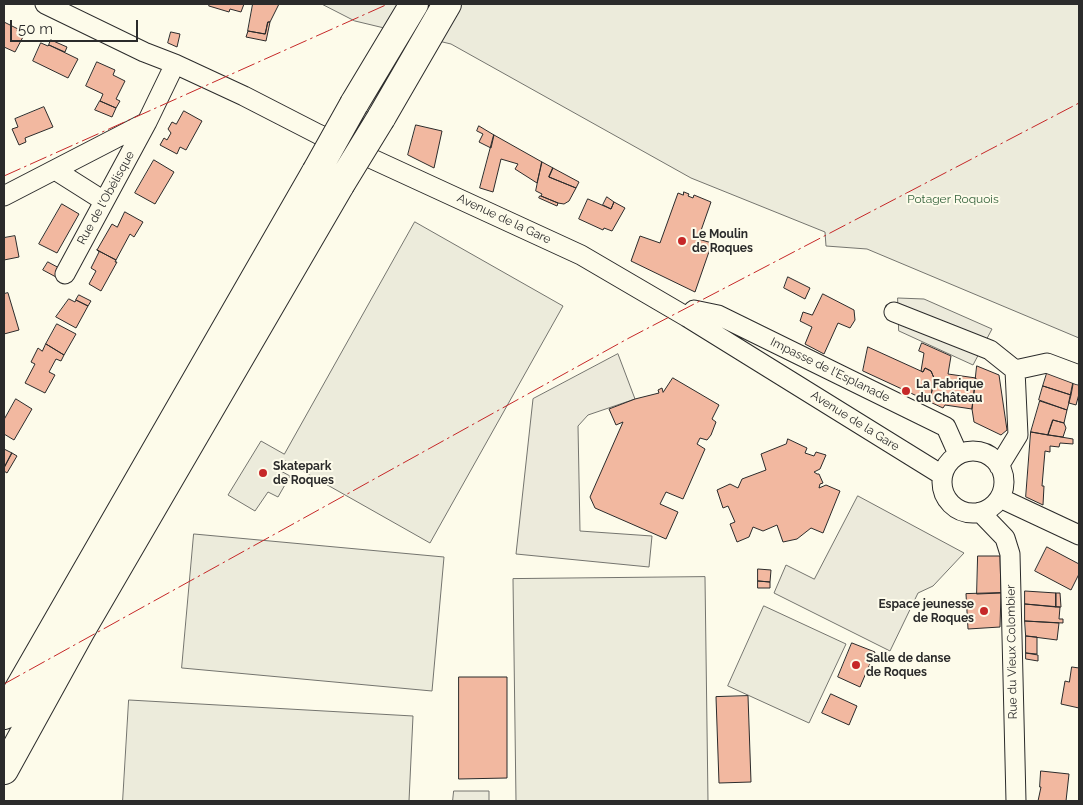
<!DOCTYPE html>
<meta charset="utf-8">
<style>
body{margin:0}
#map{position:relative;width:1083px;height:805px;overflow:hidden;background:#fdfbea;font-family:Raleway,sans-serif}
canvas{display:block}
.frame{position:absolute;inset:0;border:5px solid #2b2b2b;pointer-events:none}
.scale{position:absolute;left:10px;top:20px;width:128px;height:22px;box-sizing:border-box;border:2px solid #2b2b2b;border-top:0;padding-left:6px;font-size:15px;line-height:18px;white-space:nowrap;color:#2b2b2b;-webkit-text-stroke:4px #fdfbea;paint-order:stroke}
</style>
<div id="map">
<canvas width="1083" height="805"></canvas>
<div class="frame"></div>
<div class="scale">50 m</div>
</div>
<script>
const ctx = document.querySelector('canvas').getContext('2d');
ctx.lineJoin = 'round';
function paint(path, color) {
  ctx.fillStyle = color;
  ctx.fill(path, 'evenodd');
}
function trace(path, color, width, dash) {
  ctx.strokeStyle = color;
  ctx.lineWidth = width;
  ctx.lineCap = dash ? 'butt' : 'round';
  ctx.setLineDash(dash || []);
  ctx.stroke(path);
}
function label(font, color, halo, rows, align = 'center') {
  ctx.font = font + ' Raleway,sans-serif';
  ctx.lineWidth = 4;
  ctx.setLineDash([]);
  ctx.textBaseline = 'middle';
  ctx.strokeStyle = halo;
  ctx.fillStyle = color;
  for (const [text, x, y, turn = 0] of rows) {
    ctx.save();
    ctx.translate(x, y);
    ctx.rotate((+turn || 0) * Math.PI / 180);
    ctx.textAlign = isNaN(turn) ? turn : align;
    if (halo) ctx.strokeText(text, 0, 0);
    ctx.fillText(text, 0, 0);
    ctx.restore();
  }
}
const green = new Path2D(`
 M322,4H1079V338L867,249L826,246L825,232L691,178L451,44L355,21Z
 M415,222L563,306L430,543L285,461L279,470L290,476L278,497L268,492L255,511L228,495L261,441L284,454Z
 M194,534L444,557L432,691L182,668Z
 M705,577L708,801H516L513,579Z
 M764,606L846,644L809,723L728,686Z
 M129,700L413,716L409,801H123Z
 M454,791H489V801H453Z`);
paint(green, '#ecebdb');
trace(green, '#74746e', 1);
const parking = new Path2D(`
 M898,298L924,299L992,329L973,365L899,331Z
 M618,354L635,399L588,415L578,426L580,531L652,536L649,567L516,554L533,399Z
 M858,496L964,553L933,586L918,593L890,651L774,593L786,565L814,579Z`);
paint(parking, '#eceadb');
trace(parking, '#74746e', 1);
const building = new Path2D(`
 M210,4H244L241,12L230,9L229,12L209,6Z
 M253,4H279L270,22H268L265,34L248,31Z
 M4,22L18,29L17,31L24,35L15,52L4,47Z
 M268,22H270L266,41L246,37L248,31L265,34Z
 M171,32L180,34L177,47L168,43Z
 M51,40L67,47L65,52L49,45Z
 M41,43L48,46L49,45L78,59L68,78L33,61Z
 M97,62L115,70L113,75L125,81L116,99L120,101L116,108L100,101L103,94L86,86Z
 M100,101L116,108L112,117L95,110Z
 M44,107L53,127L25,138L26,142L19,145L12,129L18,127L15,119Z
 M184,111L202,121L186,150L180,147L177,154L160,145L164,138L167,140L171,133L168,129L172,122L176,124Z
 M416,125L442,131L434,168L408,155Z
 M479,126L494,135L491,148L479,142L483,134L477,131Z
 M494,135L542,162L537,183L515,169L518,164L501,159L493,192L480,188Z
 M154,160L174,172L155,204L135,193Z
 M542,162L553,168L549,177L576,188L569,201L564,204L558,203L541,196L542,194L536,191Z
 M553,168L579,182L576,188L549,177Z
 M684,192L689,194L688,196L693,198L694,195L711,202L698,239L712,243L695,292L631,261L640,236L660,243L678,193L683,195Z
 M540,196H541L558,203L557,206L539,198Z
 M607,197L614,202L611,209L603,205Z
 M588,199L611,209L614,202L625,208L612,231L604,228L603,230L579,219Z
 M62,204L79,214L57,253L39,244Z
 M125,212L143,222L134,237L130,234L116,260L97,250L112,224L117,227Z
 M15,236L19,257L4,260V238Z
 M97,250L116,260L115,262H117L101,291L89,284L96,271L91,268L99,252Z
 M48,262L61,269L56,277L43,270Z
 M788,277L810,288L805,299L784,288Z
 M8,293L19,330L4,334V294Z
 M823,294L854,310L855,320L850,328L838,323L824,354L805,344L812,327L800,321L803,312L812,315Z
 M79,295L91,301L88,306L76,300Z
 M69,299L75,302L76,300L88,306L76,328L56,317Z
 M57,324L76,334L64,355L46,344Z
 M922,343L951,356L948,374L976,378L972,409L945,405L943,408L930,402L934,378L931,371L925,368L923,372L921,371L924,353L919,351Z
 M46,344L64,355L61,361L56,359L49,372L55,375L45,393L25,383L35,364L31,362L38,348L42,351Z
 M868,347L923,372L925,368L931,371L934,378L930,402L863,371Z
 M977,366L999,375L1007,430L1001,435L974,422L972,409Z
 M1048,370L1074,379L1071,395L1043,386Z
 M673,378L719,405L712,419L716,422L711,435L707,440L700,438L697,444L705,449L683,499L666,492L660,504L678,512L666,539L595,508L590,497L623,422L616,425L609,409L635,399L659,393L658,390L662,388L663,392Z
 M1074,379L1079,381V394L1076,405L1069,403Z
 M1043,386L1071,395L1067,410L1039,400Z
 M16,399L32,409L14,440L4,434V420Z
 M1040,401L1067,410L1064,423L1053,420L1048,435L1031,432Z
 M1053,420L1064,423L1066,428L1063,437L1048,435Z
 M1031,432L1073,439V444L1060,443L1059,447L1050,446V452L1045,451L1042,486H1044L1043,505L1026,497Z
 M788,439L807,448L805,453L814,456L816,452L826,455L820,469L814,472L817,474H819L823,483L820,484L819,488L826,485L840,491L823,533L811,528L797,539L783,542L777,525L763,531L753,527L749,537L737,542L730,524L735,522L728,506L723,508L717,490L730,484L738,488L742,479L766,470L761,454L786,444Z
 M4,449L12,453L4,468Z
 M12,453L17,456L7,473L4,471V468Z
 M1047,547L1079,564V574L1071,590L1035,571Z
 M978,556H1000L1001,593L977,594Z
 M758,569L771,570L770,582L758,581Z
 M758,581L770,582V588H758Z
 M1025,591L1056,593V607L1025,604Z
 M1001,593L1000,627L968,629L966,594Z
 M1056,593H1060L1061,607H1056Z
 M1025,604L1060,607L1059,619H1063V623L1025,621Z
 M1025,621L1059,623L1057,640L1026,636Z
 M1026,636L1037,637V654L1026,653Z
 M852,643L875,652L860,687L838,677Z
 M1026,653L1038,655V661L1026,659Z
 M1072,667L1079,668V708L1061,704L1065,681L1069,682Z
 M459,677H507V778L459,779Z
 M831,694L857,706L849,725L822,713Z
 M748,696L751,782L719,783L716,697Z
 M1041,771L1069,774L1066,801H1038L1041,787H1040Z`);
paint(building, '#f2b8a0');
trace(building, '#2b2b2b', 1);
const minor = new Path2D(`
 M45,4L144,52L175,64L244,96L318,134L581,255L687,317L942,475
 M55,170L104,201
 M4,196L147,122
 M65,274L147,122L175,64
 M894,312L990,350L1015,370
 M687,317L694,310L718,315L946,427L958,454
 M1015,370L1047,363L1079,375
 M942 482a31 31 0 1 1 62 0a31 31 0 1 1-62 0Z
 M999,466L1018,435L1015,370
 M1000,498L1079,535
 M980,512L1005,538L1010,554L1016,801`);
const highway = new Path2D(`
 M354,104L414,4
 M381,118L447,4
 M4,715L316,172
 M4,770L80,632L340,185`);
trace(minor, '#2b2b2b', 21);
trace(highway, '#2b2b2b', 30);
trace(minor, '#fdfbea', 19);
trace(highway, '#fdfbea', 28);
const highwayBridge = new Path2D(`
 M316,172L354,104
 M340,185L381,118`);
trace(highwayBridge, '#2b2b2b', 30, []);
trace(highwayBridge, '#fdfbea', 28);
trace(new Path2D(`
 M4,176L388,4
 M4,684L629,338L1079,103`), '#c62828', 1, [18, 4, 2.5, 4]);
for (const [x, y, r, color] of [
 [682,241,5,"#c62828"],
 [906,391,5,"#c62828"],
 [263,473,5,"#c62828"],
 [984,611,5,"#c62828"],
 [856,665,5,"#c62828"]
]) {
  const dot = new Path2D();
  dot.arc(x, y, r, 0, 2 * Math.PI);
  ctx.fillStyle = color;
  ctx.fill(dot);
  trace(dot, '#fdfbea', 2);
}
label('12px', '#2b2b2b', '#fdfbea', [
 ["Rue de l'Obélisque",106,198,-61],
 ["Avenue de la Gare",504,219,25],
 ["Impasse de l'Esplanade",830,370,26],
 ["Avenue de la Gare",855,421,32],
 ["Rue du Vieux Colombier",1012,652,-91]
]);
label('12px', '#34623c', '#fdfbea', [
 ["Potager Roquois",953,199]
]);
label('bold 12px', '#2b2b2b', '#fdfbea', [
 ["Le Moulin",692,234],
 ["de Roques",692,248],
 ["La Fabrique",916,384],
 ["du Château",916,398],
 ["Skatepark",273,466],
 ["de Roques",273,480],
 ["Espace jeunesse",974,604,"right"],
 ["de Roques",974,618,"right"],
 ["Salle de danse",866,658],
 ["de Roques",866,672]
], 'left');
</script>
